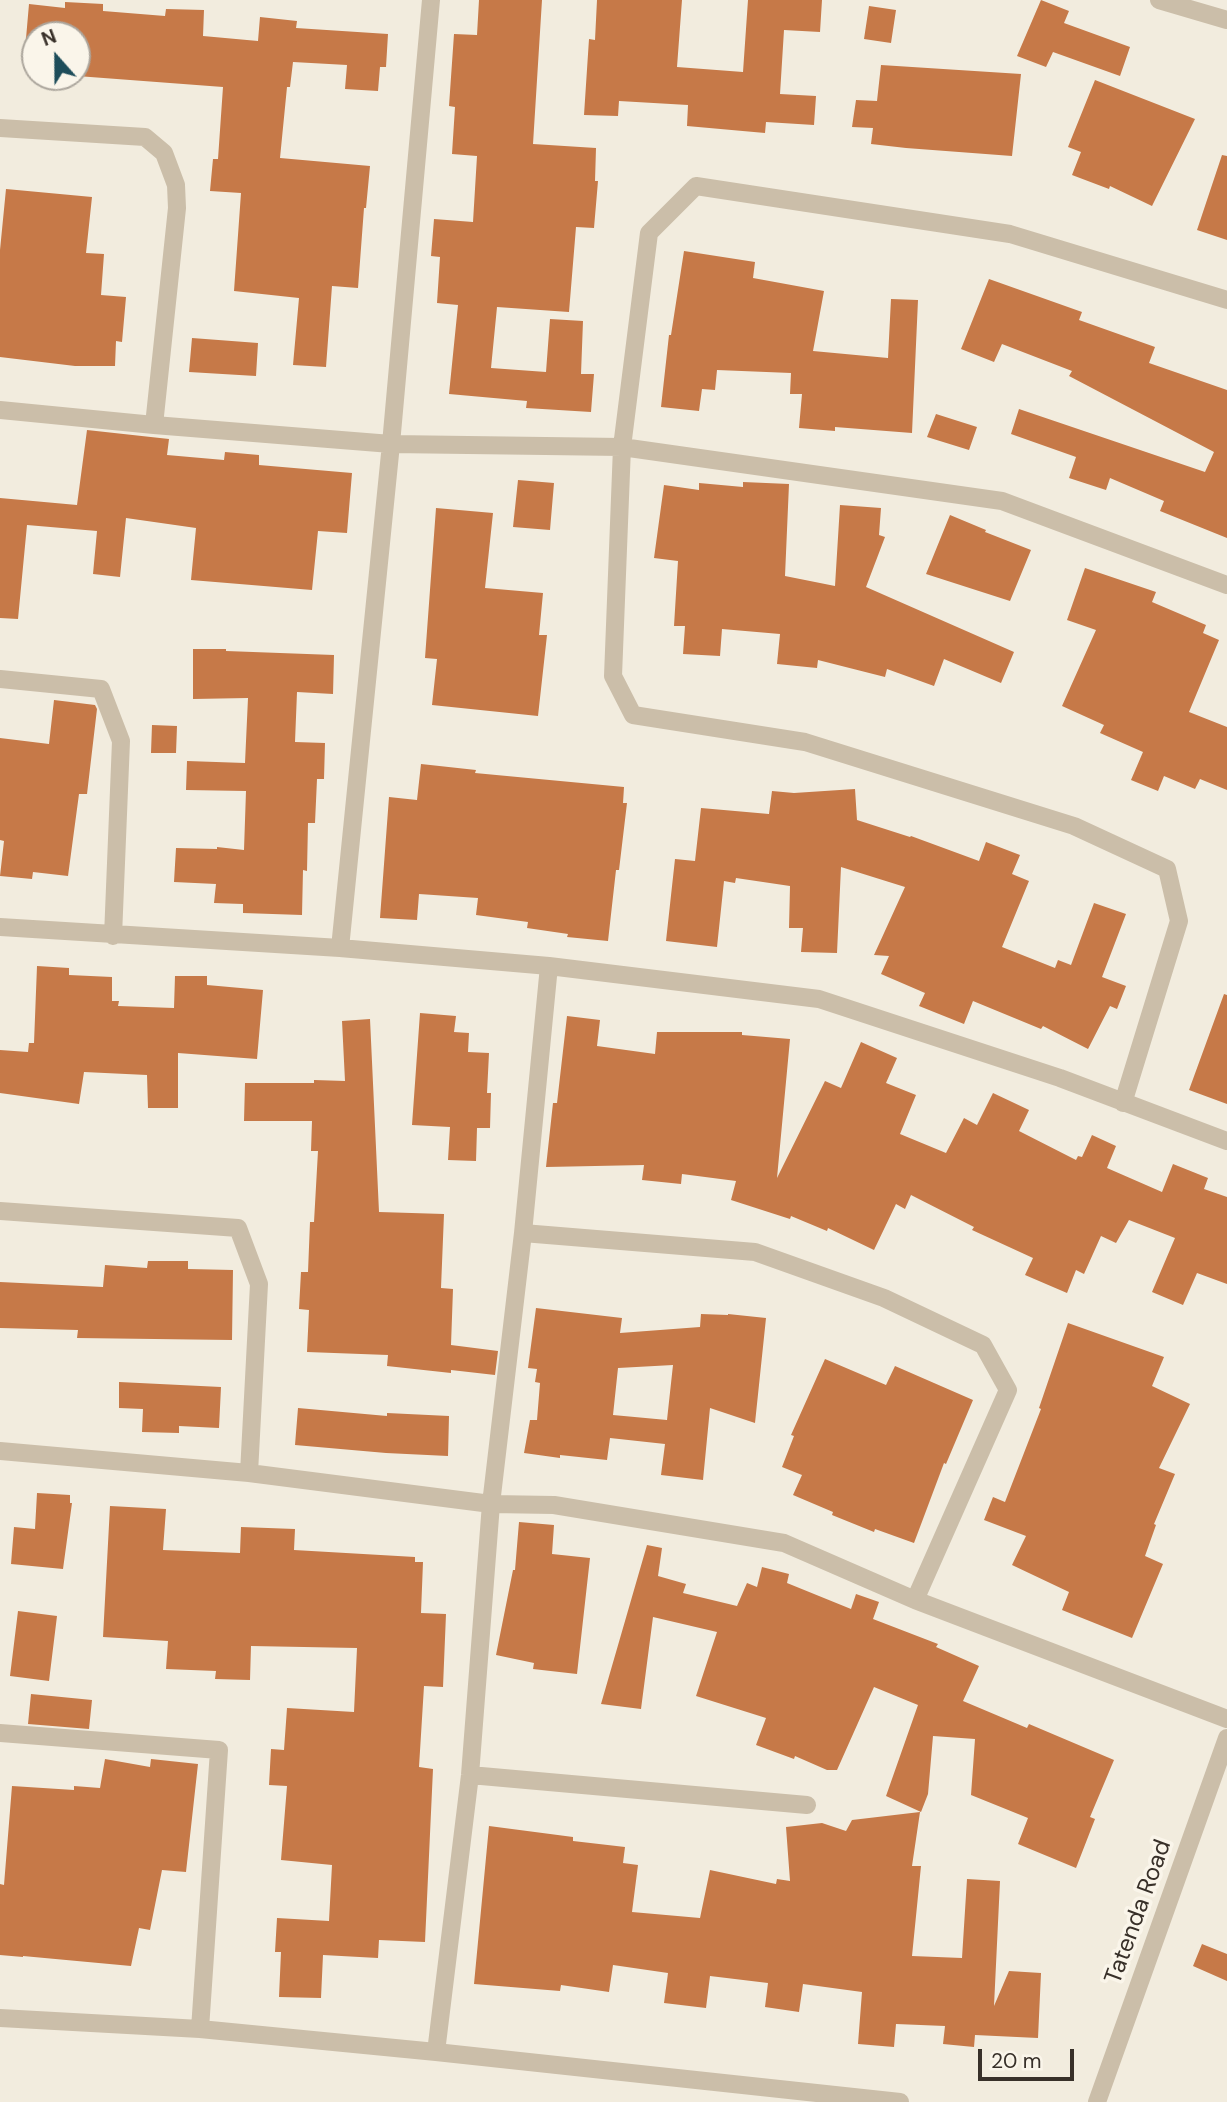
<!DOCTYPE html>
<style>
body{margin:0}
#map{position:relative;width:1227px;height:2102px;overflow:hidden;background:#f2ecde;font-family:"DM Sans",sans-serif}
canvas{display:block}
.north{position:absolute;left:21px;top:21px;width:70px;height:70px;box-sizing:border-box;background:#faf5ea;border:2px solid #aca69d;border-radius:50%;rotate:339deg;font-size:19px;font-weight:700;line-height:28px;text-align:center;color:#383029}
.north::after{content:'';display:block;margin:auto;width:24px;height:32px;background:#1e4d5a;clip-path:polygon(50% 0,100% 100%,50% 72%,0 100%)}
.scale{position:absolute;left:978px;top:2049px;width:96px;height:32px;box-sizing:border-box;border:4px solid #383029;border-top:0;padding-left:9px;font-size:21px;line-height:24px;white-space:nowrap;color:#383029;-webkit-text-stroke:5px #faf5ea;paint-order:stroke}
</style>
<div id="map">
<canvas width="1227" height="2102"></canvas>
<div class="north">N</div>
<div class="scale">20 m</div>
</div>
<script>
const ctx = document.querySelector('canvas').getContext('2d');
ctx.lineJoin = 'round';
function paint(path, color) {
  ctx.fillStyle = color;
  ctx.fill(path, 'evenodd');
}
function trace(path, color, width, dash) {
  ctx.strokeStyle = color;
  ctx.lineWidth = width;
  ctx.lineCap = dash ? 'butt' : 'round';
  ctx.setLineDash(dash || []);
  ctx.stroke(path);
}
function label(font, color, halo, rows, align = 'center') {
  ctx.font = font + ' "DM Sans",sans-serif';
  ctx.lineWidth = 7;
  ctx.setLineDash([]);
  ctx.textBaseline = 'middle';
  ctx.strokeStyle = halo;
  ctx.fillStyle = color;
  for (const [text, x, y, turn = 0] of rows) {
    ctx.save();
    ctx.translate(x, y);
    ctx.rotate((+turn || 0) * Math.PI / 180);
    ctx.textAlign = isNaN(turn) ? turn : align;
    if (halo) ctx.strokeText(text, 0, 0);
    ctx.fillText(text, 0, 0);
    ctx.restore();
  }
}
paint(new Path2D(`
 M479,0H542L533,144L596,148L595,181H598L594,228L576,227L569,312L497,307L491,368L546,372L550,319L583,321L581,374H594L591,412L526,408L527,401L449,394L458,305L437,303L440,257L431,256L434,219L473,222L477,156L452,154L455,107L449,106L454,34L477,35Z
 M597,0H682L677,67L743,72L748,0H822L820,32L784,30L780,94L816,96L814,125L766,122L765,133L687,126L688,105L619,101L618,116L584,115L589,39L595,40Z
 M1041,0L1069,11L1064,23L1130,47L1120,76L1053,52L1046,67L1017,56Z
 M65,2L103,4V11L165,16L166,9L204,10L203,36L258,41L260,17L297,21L296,28L388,34L386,67H380L378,91L345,89L347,65L293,62L290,87H287L280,158L370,166L366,208H364L358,288L332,286L326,367L293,365L299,298L234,291L241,193L210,191L213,159H218L223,87L77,76V35H35V51L25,50L29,4L65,8Z
 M869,6L896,10L891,43L864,39Z
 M881,65L1021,74L1012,156L906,148L871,144L873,128L852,127L856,100L877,101Z
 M1095,80L1195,119L1152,206L1110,186L1109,189L1072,175L1081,152L1068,147Z
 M1222,155L1227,156V240L1197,230Z
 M6,189L92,197L86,253L104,254L101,295L126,297L122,342L116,341L115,366H75L0,357V250Z
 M684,251L755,262L753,278L824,291L813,351L888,358L891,299L918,300L912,433L835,427V431L799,428L802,394H790L791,373L717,370L715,390L702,389L699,411L661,407L669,335H671Z
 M989,279L1082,312L1079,320L1155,347L1149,363L1227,390V538L1160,511L1164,501L1110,478L1106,490L1069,478L1076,457L1011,434L1019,409L1205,472L1214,452L1069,376L1072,371L1002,344L994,362L961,349Z
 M192,338L258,343L256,376L189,372Z
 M936,414L977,427L969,450L927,437Z
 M87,430L169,439L167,455L224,460L225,452L259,455V465L352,473L347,533L318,531L312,590L191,580L196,528L126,518L120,577L93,574L97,531L27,525L18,619L0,618V498L77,505Z
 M518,480L554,483L550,530L513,527Z
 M743,482L789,484L785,576L835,586L840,505L881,508L879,535L885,537L866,587L1014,652L1001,683L944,659L934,686L887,669L885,677L818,660L817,668L777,664L780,634L722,629L720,656L683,654L685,626H674L678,561L654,558L664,485L699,490V483L743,487Z
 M436,508L493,513L485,588L543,593L539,635H547L538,716L432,705L437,659L425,658Z
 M950,515L986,530L985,532L1031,550L1010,601L926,574Z
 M1085,568L1156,592L1152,602L1206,625L1203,633L1219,640L1189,712L1227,727V790L1200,779L1195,789L1164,776L1158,791L1131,780L1143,752L1100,733L1104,725L1062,706L1096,630L1067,620Z
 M193,649H226V651L334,655L333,694L297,692L295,742L325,743L324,779H317L315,823H308L307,871L303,870L302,915L243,913V904L214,903L216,884L174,882L176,848L217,849V847L244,850L246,791L186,790L187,761L245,763L248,698L193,699Z
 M54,700L95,705L97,709L87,794H79L68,876L33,872L32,879L0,876L4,841L0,840V738L49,744Z
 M152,725L177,726L176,753H151Z
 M421,764L476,770L475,773L624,787L623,803H627L619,870H616L608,941L567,937L568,934L527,928L528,922L476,915L478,898L419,894L417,920L380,918L389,797L417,800Z
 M855,789L857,820L910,837L911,836L979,861L986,842L1020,855L1012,874L1029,881L1002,947L1055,968L1058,960L1071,965L1094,903L1126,914L1102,977L1126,986L1117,1009L1110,1006L1088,1049L1043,1026L1041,1029L973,1001L964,1024L919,1006L925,993L881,974L889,956L874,955L905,887L841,867L837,953L801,952L803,928H789L790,886L736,878L735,883L724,881L717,947L666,941L675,859L695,861L701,808L769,814L772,791L794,793Z
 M37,966L69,968V975L112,977V1001H119L118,1006L174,1008L175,976H207V985L263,990L257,1059L178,1053V1108H148L147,1075L84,1072L79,1104L0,1093V1050L28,1052L29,1043H34Z
 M1224,994L1227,995V1104L1189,1090Z
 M420,1013L456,1016L454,1032L469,1033L468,1052L489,1053L487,1093H491L490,1128H477L476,1161L448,1160L450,1127L412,1125Z
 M567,1016L600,1020L597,1046L655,1054L657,1032H742V1035L790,1039L777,1178L825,1081L841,1088L861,1042L897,1058L886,1083L916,1095L900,1134L946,1153L964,1118L977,1125L993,1093L1029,1110L1019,1131L1076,1160L1078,1156L1082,1157L1092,1135L1116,1146L1107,1168L1162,1192L1173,1164L1208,1178L1204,1189L1227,1197V1284L1197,1273L1183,1305L1152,1292L1175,1238L1129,1220L1116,1243L1101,1236L1084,1274L1076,1270L1067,1293L1025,1275L1033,1258L972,1230L974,1227L911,1195L905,1209L896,1204L874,1250L828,1228L827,1231L791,1216L790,1219L731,1200L736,1181L682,1174L681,1184L642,1180L644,1165L546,1167L553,1103H557Z
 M370,1019L379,1212L444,1214L441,1288L453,1289L451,1345L498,1351L495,1375L451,1370V1373L387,1366L388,1355L307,1352L309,1310L299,1309L301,1272H308L310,1222H314L318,1151H311L312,1121H244L245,1083H314V1080L345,1081L342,1021Z
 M148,1261H188V1269L233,1270L232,1340L77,1338L78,1330L0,1328V1282L103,1287L105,1265L147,1268Z
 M536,1308L622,1318L620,1333L700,1327L701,1314L728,1315V1314L766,1318L755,1423L710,1408L703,1480L661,1475L665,1444L610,1438L607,1460L560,1455V1458L524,1453L530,1420H537L540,1383L535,1382L537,1369L528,1368ZM673,1365L667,1420L613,1415L618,1368Z
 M1068,1323L1164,1357L1152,1386L1190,1404L1159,1468L1175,1474L1154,1524L1156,1525L1145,1556L1163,1564L1132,1638L1062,1610L1069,1592L1012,1565L1026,1536L984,1520L993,1497L1005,1502L1041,1409L1039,1408Z
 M825,1359L886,1385L895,1366L973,1400L946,1464L944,1463L914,1543L875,1529L874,1532L832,1515L833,1512L793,1495L802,1475L782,1467L794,1436L791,1435Z
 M119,1382L221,1387L219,1428L179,1426V1433L142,1432L143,1409L119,1408Z
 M298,1408L387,1416V1413L449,1416L448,1456L386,1453L295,1445Z
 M37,1493L70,1495V1503H72L63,1569L11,1564L14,1527L35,1529Z
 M110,1506L166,1509L163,1550L240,1553L241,1527L295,1529L294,1550L415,1557V1562H423L421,1613L446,1614L443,1687L424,1686L419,1767L433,1769L425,1942L379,1940L378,1958L323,1955L321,1998L279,1997L281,1952H275L277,1918L329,1921L332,1865L281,1860L287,1786L269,1785L271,1749L284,1750L287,1708L354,1712L357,1648L251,1646L250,1680L215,1679L216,1671L166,1669L168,1641L103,1637Z
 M519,1522L554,1525L552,1554L590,1558L577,1674L533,1669L534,1663L496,1655L513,1570H515Z
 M647,1545L662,1548L658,1576L686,1584L683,1593L737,1606L747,1583L757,1587L762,1567L789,1574L787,1583L851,1609L856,1594L879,1602L873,1619L938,1644L936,1647L979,1666L963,1701L1027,1728L1029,1724L1114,1760L1090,1817L1095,1819L1076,1868L1018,1844L1028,1818L971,1795L975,1739L933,1736L928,1794L921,1812L886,1796L918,1705L874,1687L837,1770H827L795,1756L794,1759L756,1745L766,1718L696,1696L717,1632L653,1617L641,1709L601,1704Z
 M18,1611L57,1616L49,1681L10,1676Z
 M31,1694L92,1700L89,1729L28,1724Z
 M105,1759L150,1767L151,1759L198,1764L186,1872L162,1870L150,1930L139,1928L131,1966L23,1956V1957L0,1955V1884L4,1885L12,1786L74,1790V1786L100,1788Z
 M920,1812L912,1866H921L912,1956L962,1958L967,1879L1000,1881L994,2006L1009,1971L1041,1973L1038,2038L975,2035L974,2047L943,2044L945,2026L896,2024L894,2047L858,2044L862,1992L803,1984L799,2012L765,2007L768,1983L710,1976L706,2008L664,2003L668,1973L613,1965L609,1992L561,1985L560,1991L474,1984L489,1826L573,1837V1841L625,1847L623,1863L638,1865L632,1912L700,1918L710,1870L776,1884L777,1879L790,1881L786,1827L822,1823L846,1831L852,1820Z
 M1202,1944L1227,1954V1981L1193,1966Z`), '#c67948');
trace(new Path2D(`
 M1159,0L1227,20
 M0,128L145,137L164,153L176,185L177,208L154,425
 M0,410L154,425L391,444L622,447L1002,501L1227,585
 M0,679L101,689L121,741L113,936
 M0,927L340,948L549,966L819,999L1060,1078L1227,1141
 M340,948L391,444L431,0
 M1123,1103L1179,921L1167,869L1074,826L805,742L633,715L613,676L622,447L649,233L696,186L1010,234L1227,300
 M0,1211L238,1228L259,1284L249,1473
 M523,1233L755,1252L884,1298L983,1345L1008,1390L915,1600
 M0,1451L249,1473L491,1504L554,1505L784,1543L915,1600L1227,1719
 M0,1733L219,1750L200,2029
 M470,1775L807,1805
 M0,2018L200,2029L436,2052L900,2102
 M436,2052L470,1775L491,1504L523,1233L549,966`), '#cbbea9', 18);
trace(new Path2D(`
 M1097,2102L1227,1738`), '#cbbea9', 18);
label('24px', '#383029', '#faf5ea', [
 ["Tatenda Road",1139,1912,-70]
]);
</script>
